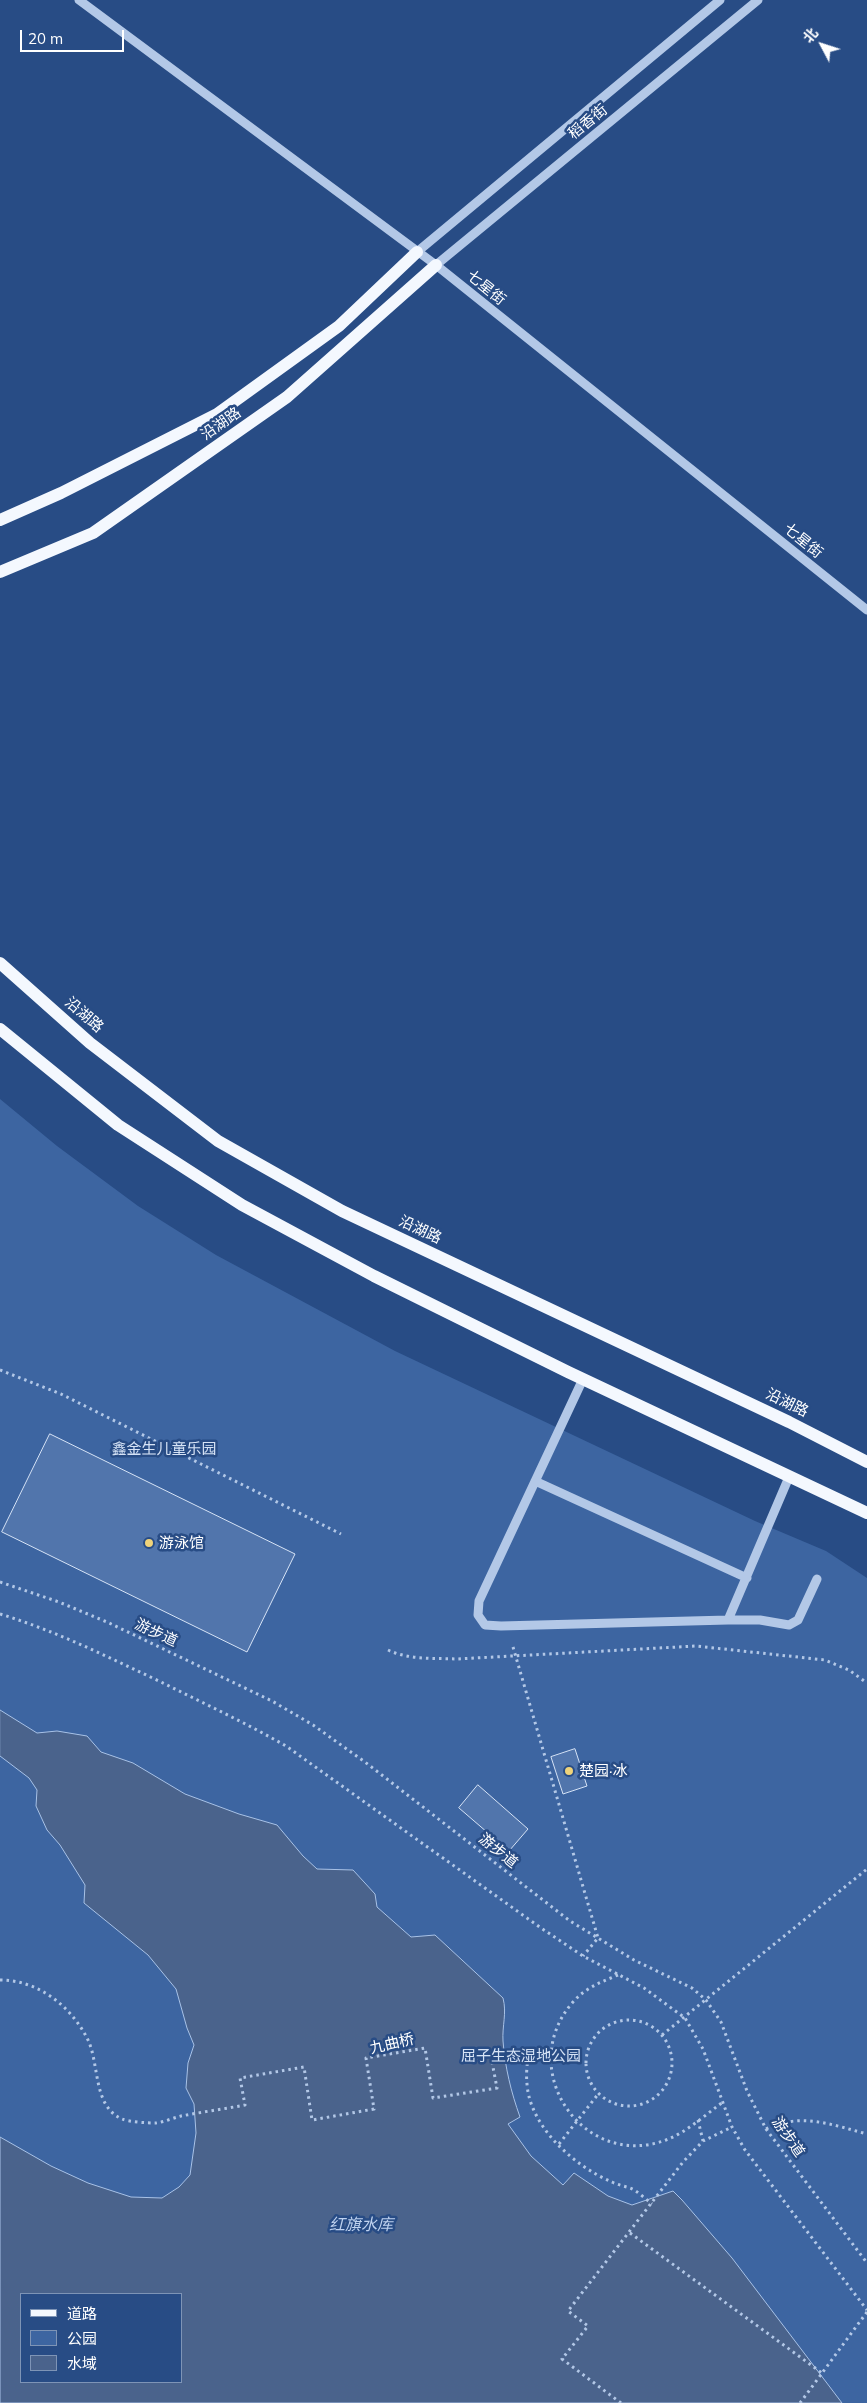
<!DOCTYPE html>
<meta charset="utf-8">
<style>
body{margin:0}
#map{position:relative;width:867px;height:2403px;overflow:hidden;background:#284c85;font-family:Mulish,"Noto Sans SC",sans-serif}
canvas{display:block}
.legend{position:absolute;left:20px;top:2293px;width:162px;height:90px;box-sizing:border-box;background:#284c85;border:1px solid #7e94b6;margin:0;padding:6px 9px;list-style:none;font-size:15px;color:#fff}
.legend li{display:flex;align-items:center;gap:10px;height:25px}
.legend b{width:25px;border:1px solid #7e94b6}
.north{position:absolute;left:797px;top:20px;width:50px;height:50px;-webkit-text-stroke:4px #284c85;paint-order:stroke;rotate:310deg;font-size:14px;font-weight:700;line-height:20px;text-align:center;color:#fff}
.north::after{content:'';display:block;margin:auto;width:18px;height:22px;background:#fff;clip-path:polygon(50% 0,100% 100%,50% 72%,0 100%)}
.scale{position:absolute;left:20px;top:30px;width:104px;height:22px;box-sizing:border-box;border:2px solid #fff;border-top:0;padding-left:6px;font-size:15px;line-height:18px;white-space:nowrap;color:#fff;-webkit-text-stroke:4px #284c85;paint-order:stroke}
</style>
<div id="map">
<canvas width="867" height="2403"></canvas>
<ul class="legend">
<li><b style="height:6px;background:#f4f8fe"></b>道路</li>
<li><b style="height:14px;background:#3d65a1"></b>公园</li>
<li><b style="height:14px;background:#4a638c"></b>水域</li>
</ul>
<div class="north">北</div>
<div class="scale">20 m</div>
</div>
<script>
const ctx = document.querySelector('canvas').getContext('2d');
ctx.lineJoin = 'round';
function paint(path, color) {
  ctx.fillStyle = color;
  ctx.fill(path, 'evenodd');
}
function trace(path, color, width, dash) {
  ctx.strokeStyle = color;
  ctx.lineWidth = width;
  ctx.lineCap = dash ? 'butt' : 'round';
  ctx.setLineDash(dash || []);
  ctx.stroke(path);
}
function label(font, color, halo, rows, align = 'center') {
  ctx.font = font + ' Mulish,"Noto Sans SC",sans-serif';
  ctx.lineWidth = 5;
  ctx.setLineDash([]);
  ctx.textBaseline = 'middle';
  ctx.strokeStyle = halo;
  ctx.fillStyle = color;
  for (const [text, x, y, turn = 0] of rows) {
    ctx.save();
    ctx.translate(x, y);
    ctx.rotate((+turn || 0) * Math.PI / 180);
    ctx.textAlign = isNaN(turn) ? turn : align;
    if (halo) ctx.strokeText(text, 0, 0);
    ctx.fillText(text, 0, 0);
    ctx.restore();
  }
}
paint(new Path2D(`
 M0,1099L57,1146L138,1206L216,1255L395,1351L755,1521L826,1551L867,1578V2403H0ZM21,2294H181V2382H21Z`), '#3d65a1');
const water = new Path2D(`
 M0,1710L37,1733L57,1731L87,1736L101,1752L133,1763L185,1794L239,1814L277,1825L303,1856L317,1869L353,1870L375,1894L377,1907L411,1937L435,1935L503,1998C507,2013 502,2026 503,2041C505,2067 511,2092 520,2117L508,2124L531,2156L563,2185L574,2173L608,2196L632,2205L673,2191L682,2200L732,2258L842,2403H0V2137L51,2166L88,2183L131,2197L162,2198L179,2187L190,2175L196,2133L194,2104L186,2088L188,2063L194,2045L187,2028L176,1989L148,1955L84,1903L85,1885L60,1845L47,1830L36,1806L37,1790L29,1778L0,1756ZM21,2294H181V2382H21Z`);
paint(water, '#4a638c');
trace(water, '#a8c2e7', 1);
const building = new Path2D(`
 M50,1434L295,1554L247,1652L2,1532Z
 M575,1749L587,1786L563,1794L551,1757Z
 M478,1785L528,1829L509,1851L459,1808Z`);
paint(building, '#5175ac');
trace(building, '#d6e3f6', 1);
trace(new Path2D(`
 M0,1370L61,1394L341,1534
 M0,1582L59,1602L107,1622L272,1701L313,1725L365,1762L570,1921L634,1960L692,1988L706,2000L721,2022L747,2091L766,2129L867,2263
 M0,1614C56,1631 108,1657 161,1682C203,1703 246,1723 286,1746L541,1928L583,1956L644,1988L685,2018L703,2049L732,2127L745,2150L867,2310
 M513,1647L598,1938L583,1956
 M388,1650C409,1660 434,1658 457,1659L696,1646L825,1660L849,1670L867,1683
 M618,1975C601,1982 585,1988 573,2002C514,2069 583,2171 666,2140C687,2132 705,2115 723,2102
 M0,1980C37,1980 70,2005 87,2038C100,2062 92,2106 122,2119C130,2122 147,2123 156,2123C164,2122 173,2118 181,2116C202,2112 224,2109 245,2105L240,2078L304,2067L312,2120L374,2109L366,2058L425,2048L433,2098L497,2088L492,2062L551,2053
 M586 2063a43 43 0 1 1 86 0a43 43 0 1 1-86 0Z
 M662,2035L867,1869
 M528,2057C527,2065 526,2075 527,2084C530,2127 574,2166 612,2182C618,2185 624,2186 630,2188C638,2191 645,2199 652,2204
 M698,2120L703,2141
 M766,2129C800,2112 833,2125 867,2134
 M559,2144L599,2093
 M630,2233L822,2373
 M621,2403L562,2359L588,2326L568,2311L683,2162L703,2141L732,2127
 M800,2403L867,2312`), '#b3c8e7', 3, [2.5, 4]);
trace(new Path2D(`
 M79,0L436,265L867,610
 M417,252L720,0
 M436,265L758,0
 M583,1379L479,1601L478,1615L485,1625L501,1626L728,1620L789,1477
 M535,1481L747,1578
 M728,1620H760L789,1625L798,1620L817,1579`), '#b3c8e7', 9);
trace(new Path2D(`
 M0,520L61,493L217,414L339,326L417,252
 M0,572L93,533L287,397L436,265
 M0,963L90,1043L218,1141L342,1211L789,1422L867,1462
 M0,1029L118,1125L242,1205L374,1276L568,1372L867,1513`), '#f4f8fe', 12);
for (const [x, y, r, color] of [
 [149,1543,5,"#efd37a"],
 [569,1771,5,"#efd37a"]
]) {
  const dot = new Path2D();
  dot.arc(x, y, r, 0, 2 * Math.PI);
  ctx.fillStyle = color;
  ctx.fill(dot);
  trace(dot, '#284c85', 2);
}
label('15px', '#fff', '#284c85', [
 ["稻香街",588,122,-39],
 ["七星街",486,288,39],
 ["沿湖路",221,424,-35],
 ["七星街",803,541,39],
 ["沿湖路",84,1015,41],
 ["沿湖路",420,1230,25],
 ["沿湖路",787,1403,26],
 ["游步道",156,1633,25],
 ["游步道",498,1851,39],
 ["九曲桥",392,2044,-13],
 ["游步道",788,2137,55]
]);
label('15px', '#d6e3f6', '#284c85', [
 ["鑫金生儿童乐园",164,1449],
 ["屈子生态湿地公园",521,2056]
]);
label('15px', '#fff', '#284c85', [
 ["游泳馆",159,1543],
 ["楚园·冰",579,1771]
], 'left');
label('italic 16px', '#bfd2ef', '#284c85', [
 ["红旗水库",361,2225]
]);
</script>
